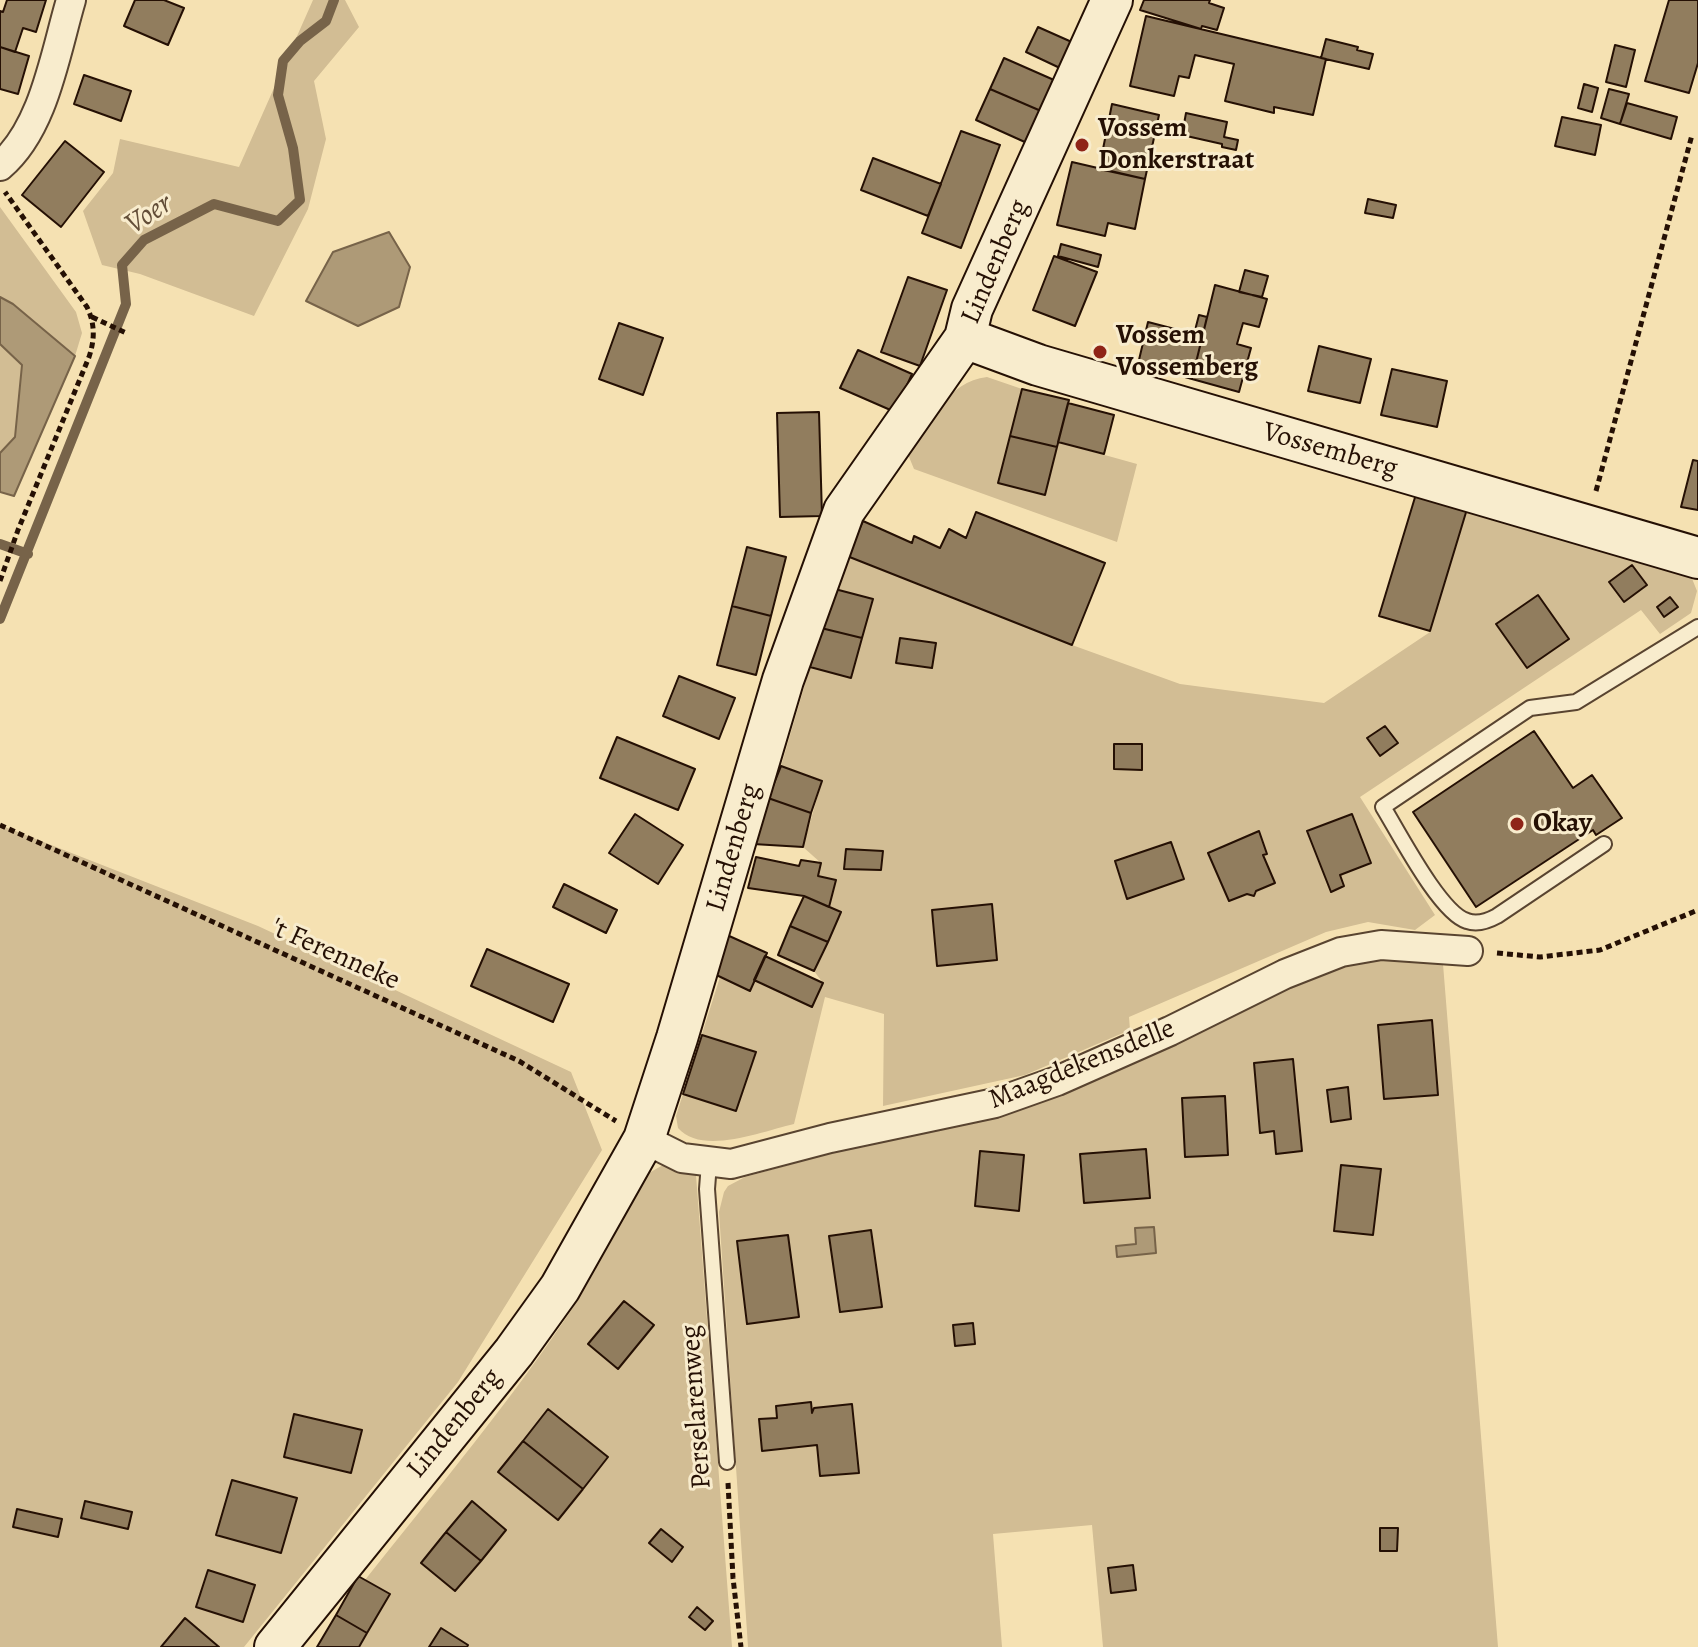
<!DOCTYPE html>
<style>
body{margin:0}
canvas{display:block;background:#f5e1b2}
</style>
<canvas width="1698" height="1647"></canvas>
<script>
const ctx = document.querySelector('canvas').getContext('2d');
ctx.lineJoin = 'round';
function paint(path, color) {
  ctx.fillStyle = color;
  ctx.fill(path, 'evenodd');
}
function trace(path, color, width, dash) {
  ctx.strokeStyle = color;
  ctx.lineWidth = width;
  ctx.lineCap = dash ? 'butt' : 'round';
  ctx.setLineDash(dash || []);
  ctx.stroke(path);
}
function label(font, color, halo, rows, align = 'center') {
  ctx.font = font + ' Alegreya,serif';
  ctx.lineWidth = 6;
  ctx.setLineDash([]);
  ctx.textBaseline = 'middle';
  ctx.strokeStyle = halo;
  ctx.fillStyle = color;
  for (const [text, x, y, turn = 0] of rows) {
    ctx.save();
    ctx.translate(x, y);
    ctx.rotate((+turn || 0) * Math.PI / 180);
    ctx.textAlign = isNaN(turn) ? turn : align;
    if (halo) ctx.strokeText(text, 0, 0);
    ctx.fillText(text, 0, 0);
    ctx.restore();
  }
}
paint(new Path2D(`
 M313,0H345L359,27L314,81L326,139L308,209L254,316L140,274L102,265L83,211L113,173L120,139L239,167Z
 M0,207L76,312L82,333L75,356L13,304L0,297Z
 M0,344L22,365L15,437L0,453Z
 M987,377L1022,389L998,482L1045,494L1058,442L1137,464L1117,542L914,469L907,452C928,424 948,381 987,377Z
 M1467,509L1691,576L1697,591L1691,613L1660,634L1641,610L1360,797L1435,915L1415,930L1368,922L1326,932L1129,1017L1130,1030L1025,1075L883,1106L884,1014L825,997L794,1124C763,1131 702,1156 678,1128L676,1116L720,977L749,990L754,980L812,1007L823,983L814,971L840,912L829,907L836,880L818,876L821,863L803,847L822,781L781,766L810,667L851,677L872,599L831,588L847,556L1072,645L1180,684L1324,703L1430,632Z
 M0,825L258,926L571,1072L602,1150L458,1382L244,1647H0Z
 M1382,956L1443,964L1498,1647H1103L1092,1525L993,1534L1002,1647H748L719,1212L724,1192L728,1186L745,1177L843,1150L1347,961Z
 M663,1165L696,1175L732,1647H359L390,1594L365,1580C437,1489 512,1400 576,1303C601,1263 621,1221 644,1180L649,1173Z`), '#d2bd94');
const water = new Path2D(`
 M389,232L410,267L399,307L358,326L306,301L333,252Z
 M0,297L13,304L75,356L14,496L0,492V453L15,437L22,365L0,344Z
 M1154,1227L1156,1253L1117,1257L1116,1246L1136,1244L1135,1228Z`);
paint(water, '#ae9a77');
trace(water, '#776349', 2);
trace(new Path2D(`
 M0,544L28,554
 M0,619L126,304L122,265L144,240L214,204L278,221L300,200L293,148L278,95L283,61L300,41L326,21L334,0`), '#776349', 10);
const building = new Path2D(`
 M7,0H46L36,32L23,28L15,52L0,47V11L3,12Z
 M135,0H164L184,8L168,45L124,26Z
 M1144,0H1210L1209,3L1224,8L1217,30L1202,26L1201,29L1140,10Z
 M1669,0H1698V63L1689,93L1645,81Z
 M1146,16L1326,59L1313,115L1274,107V113L1225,101L1234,64L1195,55L1189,78L1179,76L1174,96L1130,86Z
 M1038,27L1074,43L1062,69L1026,52Z
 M1326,39L1358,47L1357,50L1373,54L1369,69L1321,58Z
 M1615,45L1635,50L1626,87L1606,82Z
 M0,47L29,56L18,94L0,89Z
 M1004,58L1054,80L1041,111L990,89Z
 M84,75L131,91L121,121L74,104Z
 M1584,84L1598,88L1592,112L1578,108Z
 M990,89L1041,111L1027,143L976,120Z
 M1609,89L1629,94L1620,124L1601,118Z
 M1627,103L1677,117L1671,139L1620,124Z
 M1112,104L1159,115L1145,179L1099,169Z
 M1186,113L1227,122L1224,137L1238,140L1236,150L1222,147V144L1182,135Z
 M1562,117L1601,125L1595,155L1555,146Z
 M961,131L1000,145L961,248L922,233Z
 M65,141L104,172L61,227L22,195Z
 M873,158L941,184L928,216L861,190Z
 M1072,162L1145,179L1135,229L1108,223L1105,236L1057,225Z
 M1368,199L1396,205L1393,218L1365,213Z
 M1061,244L1101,255L1098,267L1058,256Z
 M1054,256L1097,272L1075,326L1033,310Z
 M1245,270L1268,276L1262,297L1239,292Z
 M908,277L947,290L920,366L881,352Z
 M1215,285L1267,299L1259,327L1243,323L1237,344L1251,348L1239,392L1192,379Z
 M1199,315L1207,317L1192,379L1138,364L1148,322L1194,334Z
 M619,323L663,338L643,395L599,379Z
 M1319,346L1371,359L1360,403L1308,391Z
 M858,350L912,374L895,412L840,388Z
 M1392,369L1447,381L1437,427L1381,415Z
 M1022,389L1069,400L1057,447L1010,436Z
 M1068,403L1114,415L1104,454L1058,442Z
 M819,412L822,516L780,517L777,413Z
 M1010,436L1057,447L1045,495L998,483Z
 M1693,460L1698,461V510L1681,507Z
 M1416,494L1467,509L1430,631L1379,616Z
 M976,512L1105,563L1072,645L847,556L863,521L912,543L914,536L940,548L949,529L966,538Z
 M747,547L786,557L771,616L732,606Z
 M1632,565L1647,585L1624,602L1609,582Z
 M831,588L873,599L862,638L821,628Z
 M1538,595L1569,639L1527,668L1496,624Z
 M1670,597L1678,607L1664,617L1657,607Z
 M732,606L771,616L756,675L717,665Z
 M821,628L862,638L851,678L810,667Z
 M900,638L936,643L932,668L896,663Z
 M679,676L735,698L719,739L663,716Z
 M1385,726L1398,743L1380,756L1367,738Z
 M1534,731L1573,788L1592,775L1622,818L1596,835L1593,830L1476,907L1413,812Z
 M617,737L695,769L678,810L600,778Z
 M1114,744H1142V770L1114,769Z
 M781,766L822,781L811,813L768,798Z
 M768,798L811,813L803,847L753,844Z
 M635,814L683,845L658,884L609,853Z
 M1352,814L1371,863L1340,875L1344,886L1331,892L1307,831Z
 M1259,831L1267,854L1263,855L1275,883L1256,891L1254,896L1247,894L1229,901L1208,853Z
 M1171,842L1184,879L1127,899L1115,861Z
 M846,849L883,851L881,870L844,869Z
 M756,857L799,866L801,860L821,863L818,876L836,880L829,907L804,896L748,888Z
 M564,884L617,910L606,933L553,907Z
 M804,896L841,912L828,942L790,926Z
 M992,904L997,960L937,966L932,910Z
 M790,926L828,942L814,971L778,955Z
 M727,935L767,953L750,991L710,972Z
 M487,949L569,984L553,1022L471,986Z
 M765,956L823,983L812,1007L754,980Z
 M1432,1020L1438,1095L1384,1099L1378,1025Z
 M702,1035L756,1052L736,1111L683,1094Z
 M1293,1059L1302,1151L1276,1154L1274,1131L1260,1133L1254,1063Z
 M1348,1087L1351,1119L1331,1122L1327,1090Z
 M1225,1096L1228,1155L1185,1157L1182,1098Z
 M1146,1149L1150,1198L1084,1203L1080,1154Z
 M980,1151L1024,1155L1019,1211L975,1206Z
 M1341,1165L1381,1169L1373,1235L1334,1231Z
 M871,1230L882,1307L840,1312L829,1236Z
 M788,1235L799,1317L747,1324L737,1241Z
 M624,1301L654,1325L618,1369L588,1344Z
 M973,1323L975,1344L955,1346L953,1325Z
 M811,1402L812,1413L814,1408L852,1404L859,1473L820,1476L817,1445L762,1451L759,1419L777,1418L776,1406Z
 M548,1409L608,1457L583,1489L523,1441Z
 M294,1414L362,1430L351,1473L284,1457Z
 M523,1441L583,1489L558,1520L498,1472Z
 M232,1480L297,1498L281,1553L216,1535Z
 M85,1501L132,1512L128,1529L81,1518Z
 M472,1501L506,1530L481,1561L446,1532Z
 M17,1509L62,1519L58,1537L13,1527Z
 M1380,1528H1398L1397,1551H1380Z
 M661,1529L683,1547L672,1562L649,1543Z
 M446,1532L481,1561L455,1591L421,1563Z
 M1133,1565L1136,1590L1111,1593L1108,1568Z
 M208,1570L255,1585L243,1622L196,1607Z
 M358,1576L390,1594L367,1633L336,1615Z
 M697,1607L713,1621L705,1630L689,1617Z
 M336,1615L367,1633L359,1647H317Z
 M185,1618L219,1647H161Z
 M441,1628L468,1645L467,1647H429Z`);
paint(building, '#917d5e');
trace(building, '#251004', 2);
const lane = new Path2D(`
 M1604,844L1497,916C1488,921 1478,925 1467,921C1440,913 1399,833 1383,807L1530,708L1576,702L1698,627
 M709,1163L707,1189L727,1462`);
const street = new Path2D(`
 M0,166C44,129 55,54 71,0
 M644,1139L682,1158L731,1164L830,1138L995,1103L1057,1081L1170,1031L1285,974L1341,952L1381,945L1468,951`);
const secondary = new Path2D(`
 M965,338L1038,365L1698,558
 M275,1647L514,1352L560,1288L644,1139L677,1038L783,680L844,511L965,338L972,309L1112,0`);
trace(lane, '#594430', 18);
trace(street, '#594430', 32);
trace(secondary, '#251004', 44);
trace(new Path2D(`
 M92,317L126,333
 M1596,491L1692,135
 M0,581L18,530L89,357C95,339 95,324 87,307L5,192
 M0,825L519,1061L616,1121
 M1497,953L1540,957L1600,950L1698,910
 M728,1483L733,1578L741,1647`), '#251004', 5, [6, 4]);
trace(lane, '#f8eccd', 14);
trace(street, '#f8eccd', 28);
trace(secondary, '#f8eccd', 40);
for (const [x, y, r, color] of [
 [1082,145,8,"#8f2418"],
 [1100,352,8,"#8f2418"],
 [1517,824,8,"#8f2418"]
]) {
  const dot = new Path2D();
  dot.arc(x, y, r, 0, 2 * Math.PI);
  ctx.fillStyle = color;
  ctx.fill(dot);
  trace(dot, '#f8eccd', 3);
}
label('bold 28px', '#251004', '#f8eccd', [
 ["Vossem",1098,129],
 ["Donkerstraat",1098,161],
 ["Vossem",1116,336],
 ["Vossemberg",1116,368],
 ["Okay",1533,824]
], 'left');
label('28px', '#251004', '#f8eccd', [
 ["Lindenberg",996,262,-67],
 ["Vossemberg",1330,451,16],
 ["Lindenberg",734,848,-74],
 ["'t Ferenneke",335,955,24],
 ["Maagdekensdelle",1082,1065,-22],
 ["Perselarenweg",697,1407,-94],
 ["Lindenberg",455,1424,-51]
]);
label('italic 30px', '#634e38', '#f8eccd', [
 ["Voer",149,215,-33]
]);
</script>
